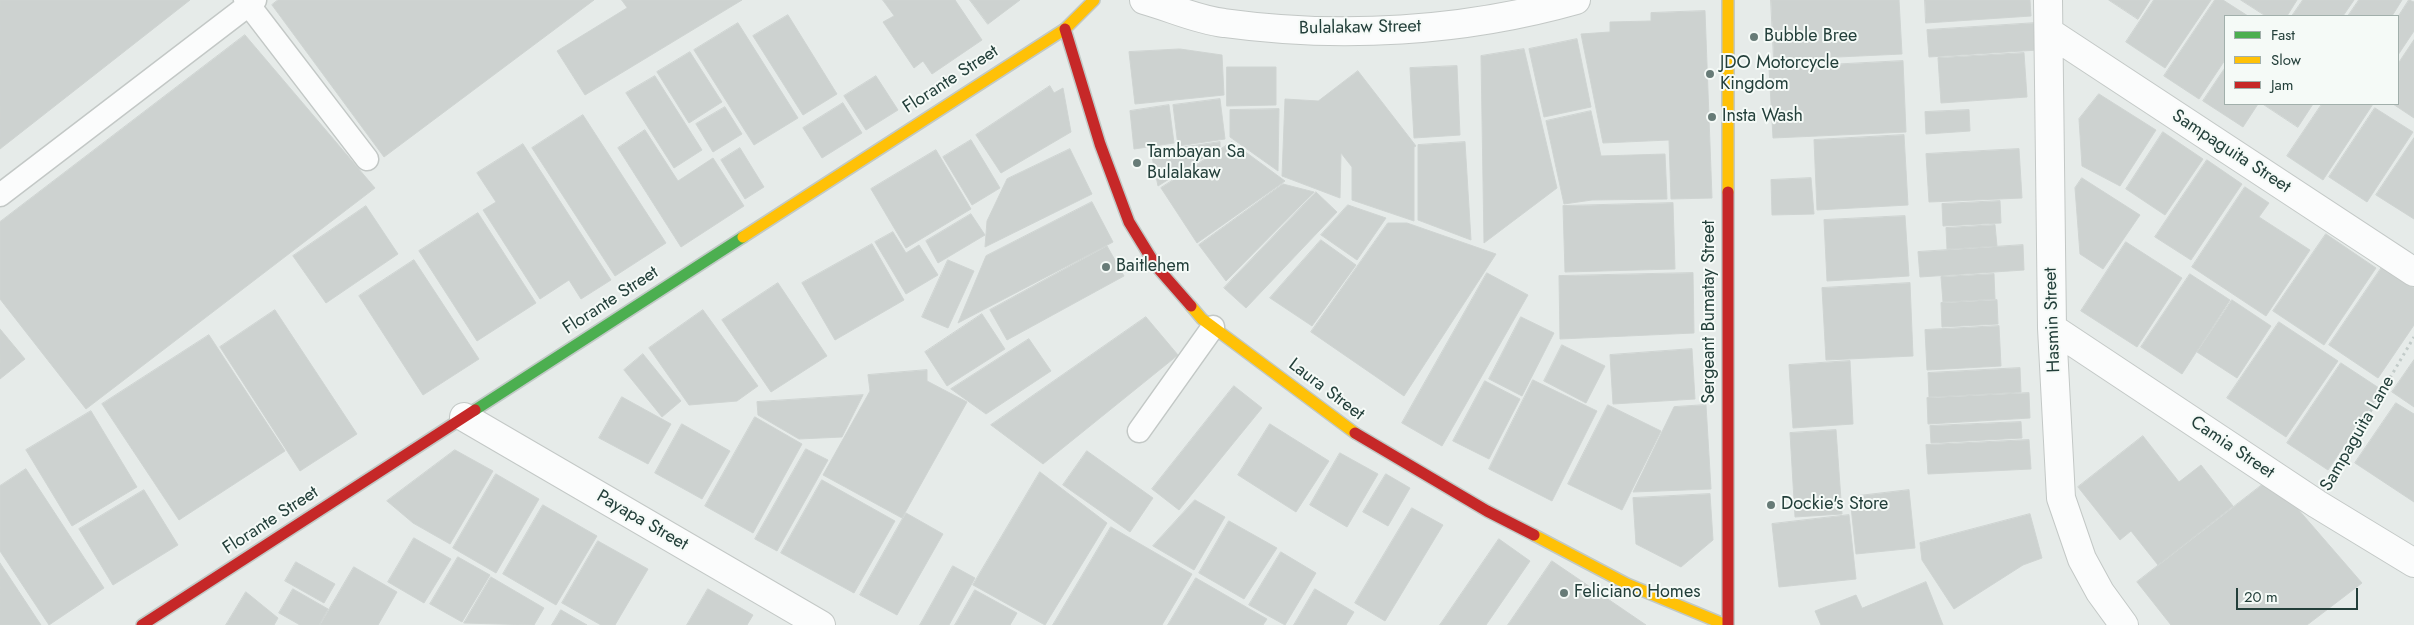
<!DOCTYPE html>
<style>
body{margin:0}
#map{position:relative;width:2414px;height:625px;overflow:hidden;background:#e6ebe9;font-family:Jost,sans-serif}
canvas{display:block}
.legend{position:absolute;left:2224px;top:15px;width:175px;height:90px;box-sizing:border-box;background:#f5faf7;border:1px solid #a1afab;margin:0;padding:6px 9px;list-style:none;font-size:15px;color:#233f3a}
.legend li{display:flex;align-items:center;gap:10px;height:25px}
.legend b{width:25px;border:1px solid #a1afab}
.scale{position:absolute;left:2236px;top:588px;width:122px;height:22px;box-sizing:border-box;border:2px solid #233f3a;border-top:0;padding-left:6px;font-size:15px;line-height:18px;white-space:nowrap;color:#233f3a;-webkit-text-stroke:4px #f5faf7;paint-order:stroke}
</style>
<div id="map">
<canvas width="2414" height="625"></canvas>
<ul class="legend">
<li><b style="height:6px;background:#4caf50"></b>Fast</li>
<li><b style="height:6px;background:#ffc107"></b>Slow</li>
<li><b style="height:6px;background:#c62828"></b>Jam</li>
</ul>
<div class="scale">20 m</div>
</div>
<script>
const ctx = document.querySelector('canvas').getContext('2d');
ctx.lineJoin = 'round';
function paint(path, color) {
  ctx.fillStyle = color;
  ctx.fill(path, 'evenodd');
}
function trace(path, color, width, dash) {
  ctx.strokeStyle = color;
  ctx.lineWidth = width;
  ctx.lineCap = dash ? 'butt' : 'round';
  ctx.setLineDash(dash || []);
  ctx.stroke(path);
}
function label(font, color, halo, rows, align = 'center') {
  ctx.font = font + ' Jost,sans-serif';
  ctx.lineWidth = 4;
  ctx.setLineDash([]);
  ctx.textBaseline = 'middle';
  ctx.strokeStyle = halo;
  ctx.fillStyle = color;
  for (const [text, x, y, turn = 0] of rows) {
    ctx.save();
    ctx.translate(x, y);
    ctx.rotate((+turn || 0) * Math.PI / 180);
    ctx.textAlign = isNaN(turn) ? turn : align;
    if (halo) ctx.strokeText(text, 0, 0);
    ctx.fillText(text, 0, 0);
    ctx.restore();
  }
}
const building = new Path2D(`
 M0,0H190L0,149Z
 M278,0H594L384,157L272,5Z
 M622,0H742L585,95L557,51L627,8Z
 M883,0H955L982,40L932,74L923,61L914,68L883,22L894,16Z
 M970,0H1020L988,24Z
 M1771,0H1899L1902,54L1774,60Z
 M1925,0H2030L2031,16L1926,23Z
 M2109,0H2150L2138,19Z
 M2154,0H2211L2165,68L2126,42Z
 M2215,0H2223L2248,16H2225V60L2199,99L2164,76Z
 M2241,0H2297L2287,16H2266Z
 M2303,0H2354L2343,16H2292Z
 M2359,0H2402L2392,16H2348Z
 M2409,0L2414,2V31L2398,55V17Z
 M1705,11L1712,198L1671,199L1669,140L1603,143L1581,34L1610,32V22L1651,21V13Z
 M788,15L837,94L803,115L753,36Z
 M738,23L798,118L754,145L694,50Z
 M2036,23L2038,50L1929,57L1927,30Z
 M245,35L375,188L86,409L0,299V222Z
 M1577,39L1591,107L1544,117L1529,49Z
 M2414,40V118L2393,104H2398V64Z
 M1180,49L1222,55L1224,95L1135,104L1129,52Z
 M1524,49L1557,188L1484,243L1481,56Z
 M690,52L722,102L689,123L657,72Z
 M2024,53L2027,97L1941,103L1938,58Z
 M1903,61L1906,132L1773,138L1769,68Z
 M1457,66L1460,135L1414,138L1410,68Z
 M1227,67H1276V105L1227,106Z
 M2225,68V104H2258L2243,127L2203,101Z
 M1358,71L1416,146L1414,147V221L1352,200V167L1341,153L1340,198L1282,176L1285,99L1318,101Z
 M655,76L702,150L674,168L626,93Z
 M876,76L898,110L866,130L844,96Z
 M1050,86L1054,93L1063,88L1071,132L1001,173L976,135Z
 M2099,94L2156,130L2120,186L2082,166L2079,119Z
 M1220,99L1225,139L1178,146L1173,105Z
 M843,103L862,133L822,158L803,128Z
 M2263,104H2313L2298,127Z
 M2322,104H2373L2323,180L2287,156Z
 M1169,105L1174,143L1134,149L1130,111Z
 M725,107L742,134L713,152L696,124Z
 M2375,108L2413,132L2367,202L2329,177Z
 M1279,109L1278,171L1230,137V110Z
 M1969,110L1970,131L1926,134L1925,112Z
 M1591,111L1601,156L1665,154L1667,199L1592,200L1564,204L1546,121Z
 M583,115L666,243L615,276L532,148Z
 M645,130L678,181L713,158L744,206L681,247L618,148Z
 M2163,132L2203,159L2165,215L2126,189Z
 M1904,135L1908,205L1817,210L1814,140Z
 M2414,138V219L2376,195Z
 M971,140L1000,188L972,205L943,157Z
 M1220,142V147L1158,186L1151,152Z
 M1232,142L1285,181L1197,243L1161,188Z
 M1465,142L1471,240L1418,220V145Z
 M523,144L611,280L581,299L569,280L540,299L483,210L496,202L477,173Z
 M740,148L764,187L745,199L721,160Z
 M1070,149L1092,194L985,247L987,221L1007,179Z
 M2019,149L2022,198L1929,202L1926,154Z
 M936,150L971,209L906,248L871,189Z
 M2207,160L2242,184L2191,260L2155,237Z
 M1811,178L1814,214L1772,215L1771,180Z
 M2082,178L2140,215L2103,269L2080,254L2075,188Z
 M1283,184L1314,192L1226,281L1199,245Z
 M2245,187L2269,203L2259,217L2310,250L2266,316L2192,267Z
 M1316,192L1337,212L1246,308L1224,288Z
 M2000,201L2001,223L1943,226L1942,204Z
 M1092,202L1113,242L958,323L986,256Z
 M1673,203L1675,269L1565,272L1563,206Z
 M1348,205L1386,218L1357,260L1321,235Z
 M366,206L398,254L326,303L293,256Z
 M478,213L536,303L477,341L419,251Z
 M971,214L985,235L938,263L926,241Z
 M1905,216L1909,276L1827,281L1824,220Z
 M1388,223H1407L1496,254L1404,396L1311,332Z
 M1995,225L1997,246L1947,249L1946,228Z
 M893,232L906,253L919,245L938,275L906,294L875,242Z
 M2326,234L2376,268L2324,345L2273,311Z
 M1321,240L1356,265L1312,326L1270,298Z
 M2126,242L2182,278L2137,347L2081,311Z
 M872,244L904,300L835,340L802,283Z
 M2023,245L2024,270L1920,277L1918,252Z
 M1107,246L1124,276L1007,340L990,310Z
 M414,260L479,359L423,395L359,296Z
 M948,260L974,271L948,328L922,317Z
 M2382,267L2414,288V325L2378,378L2329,345Z
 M1487,273L1528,295L1442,446L1402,423Z
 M1693,273L1694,333L1560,339L1559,276Z
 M1994,274L1995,299L1943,302L1941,277Z
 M2190,274L2230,300L2182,374L2141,347Z
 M778,283L827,356L771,392L722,320Z
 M1910,283L1913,356L1826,360L1822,288Z
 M1997,300L1998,324L1942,327L1941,303Z
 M2232,300L2271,326L2237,378L2197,352Z
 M275,310L357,434L300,471L220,347Z
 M703,310L758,386L737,401L689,405L649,348Z
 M982,314L1005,349L947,386L925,352Z
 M1146,317L1178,355L1043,464L991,425Z
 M1521,317L1554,333L1522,396L1489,379Z
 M2279,322L2338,361L2286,437L2227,398Z
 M1999,326L2001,366L1927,370L1925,330Z
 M0,329L25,359L0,379Z
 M209,335L285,451L179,520L102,404Z
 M1029,339L1051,371L986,414L951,389Z
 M1562,345L1605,366L1586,403L1544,381Z
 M1692,349L1695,399L1613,404L1610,355Z
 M643,354L681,401L662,417L624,370Z
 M2414,360V407L2392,392Z
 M1850,361L1853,424L1793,428L1789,365Z
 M2341,363L2382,390L2328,470L2287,443Z
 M2020,368L2021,392L1929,397L1928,373Z
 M927,370V381L967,402L902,518L823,475L870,391L868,375Z
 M1533,380L1597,411L1552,501L1489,469Z
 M1485,381L1520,399L1489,459L1453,441Z
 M1234,386L1262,408L1179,510L1152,489Z
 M2029,393L2030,418L1928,424L1927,398Z
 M863,395L842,437L799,439L758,415L757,402Z
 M622,397L671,424L648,464L599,438Z
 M2396,403L2414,414V502L2355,463Z
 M1608,405L1661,431L1622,510L1568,484Z
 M1706,405L1711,489L1633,492L1674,407Z
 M91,411L137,487L72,526L26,450Z
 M755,417L802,444L753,533L705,506Z
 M2021,422L2022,438L1931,443L1930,426Z
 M682,424L730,451L702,499L655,473Z
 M1270,424L1329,461L1296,512L1238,475Z
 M1836,430L1842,514L1795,517L1790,433Z
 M2143,436L2179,482L2201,465L2233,506L2158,565L2131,531L2120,540L2078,487Z
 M2029,440L2031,469L1928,474L1926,445Z
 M806,449L828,460L777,551L755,539Z
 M455,450L493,471L450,544L413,523L387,501Z
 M1087,451L1153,498L1130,532L1063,485Z
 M1340,453L1378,474L1347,527L1310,505Z
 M26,469L104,588L49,625L0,551V486Z
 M1040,472L1107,523L1045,625L973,585Z
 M496,474L539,499L496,573L453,548Z
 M1386,474L1410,488L1388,526L1363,512Z
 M2271,478L2362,583L2307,625H2171L2137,582Z
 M822,480L895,521L854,593L781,553Z
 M144,490L178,545L113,585L79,529Z
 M1909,490L1915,548L1856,554L1850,497Z
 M1710,494L1713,540L1681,567L1636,544L1633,498Z
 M1195,500L1225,517L1194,570L1153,546Z
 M543,505L597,536L556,605L503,574Z
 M1412,508L1443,525L1385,621L1355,603Z
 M906,513L943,534L897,615L860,595Z
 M2030,514L2042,558L2023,565L1954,609L1922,560L1920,543Z
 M1849,515L1856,579L1779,587L1772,524Z
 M1229,521L1277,548L1244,599L1199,573Z
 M1111,527L1192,574L1162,625H1053Z
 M414,538L451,559L424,603L388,582Z
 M1499,539L1530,561L1486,625H1440Z
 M598,541L648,569L615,625H601L562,603Z
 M1281,552L1316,573L1285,625L1249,605Z
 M458,557L490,575L462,622L430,604Z
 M1552,561L1646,625H1508Z
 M296,562L335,584L324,603L285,581Z
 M0,563L41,625H0Z
 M953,566L975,578L949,625H920Z
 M354,567L397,592L378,625H320Z
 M491,577L544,608L534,625L464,623Z
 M1196,578L1267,619L1263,625H1168Z
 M1926,582L1943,625H1821L1815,611L1856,595L1862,608Z
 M293,589L328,609L319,625H300L279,613Z
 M708,589L753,615L747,625H687Z
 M1315,589L1354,612L1346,625H1294Z
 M975,590L1017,613L1010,625H955Z
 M246,592L278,618L274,625H226Z
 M561,610L587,625H552Z`);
paint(building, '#cdd2d0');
trace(building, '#cfd4d2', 1);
const lane = new Path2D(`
 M245,0L367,159
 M0,195L255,0
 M1139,431L1213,327`);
const street = new Path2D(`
 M1144,0C1170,7 1197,20 1224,23C1340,39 1463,32 1576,0
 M2048,0L2052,328L2061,498L2082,559L2100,592L2124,625
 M2049,32L2414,272
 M2052,328L2317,504L2414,563
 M464,417L821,625`);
const fast = new Path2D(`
 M475,410L743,237`);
const slow = new Path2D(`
 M1728,0V192
 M743,237L1065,29L1094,0
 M1191,306L1202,319L1355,433
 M1534,535L1627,584L1726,625`);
const jam = new Path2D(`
 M1065,29L1100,144L1129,222L1156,266L1191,306
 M1728,192V625
 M1355,433L1487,511L1534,535
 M142,625L475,410`);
trace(lane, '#c3c8c6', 25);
trace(street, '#c3c8c6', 30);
trace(fast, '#c1c9c6', 14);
trace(slow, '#c1c9c6', 14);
trace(jam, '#c1c9c6', 14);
trace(new Path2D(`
 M2334,473L2414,337`), '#c2cbc9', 3, [2.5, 4]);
trace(lane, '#fbfcfc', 22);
trace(street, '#fbfcfc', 28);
trace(fast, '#4caf50', 11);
trace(slow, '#ffc107', 11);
trace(jam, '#c62828', 11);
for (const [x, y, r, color] of [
 [1754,37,5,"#677b77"],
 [1710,74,5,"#677b77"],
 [1712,117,5,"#677b77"],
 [1137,163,5,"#677b77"],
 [1106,267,5,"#677b77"],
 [1771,505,5,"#677b77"],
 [1564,593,5,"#677b77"]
]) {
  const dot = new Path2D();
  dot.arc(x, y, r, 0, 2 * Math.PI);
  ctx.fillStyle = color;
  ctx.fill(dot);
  trace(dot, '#f5faf7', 2);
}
label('18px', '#233f3a', '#f5faf7', [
 ["Bulalakaw Street",1360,28,-1],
 ["Florante Street",951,80,-33],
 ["Sampaguita Street",2231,152,33],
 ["Florante Street",611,301,-33],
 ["Sergeant Bumatay Street",1710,312,-90],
 ["Hasmin Street",2053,320,-92],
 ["Laura Street",1326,390,37],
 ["Sampaguita Lane",2358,434,-60],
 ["Camia Street",2232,448,34],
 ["Florante Street",271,521,-33],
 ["Payapa Street",642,521,30]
]);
label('18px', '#233f3a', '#f5faf7', [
 ["Bubble Bree",1764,37],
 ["JDO Motorcycle",1720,64],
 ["Kingdom",1720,85],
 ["Insta Wash",1722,117],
 ["Tambayan Sa",1147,153],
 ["Bulalakaw",1147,174],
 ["Baitlehem",1116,267],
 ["Dockie's Store",1781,505],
 ["Feliciano Homes",1574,593]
], 'left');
</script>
